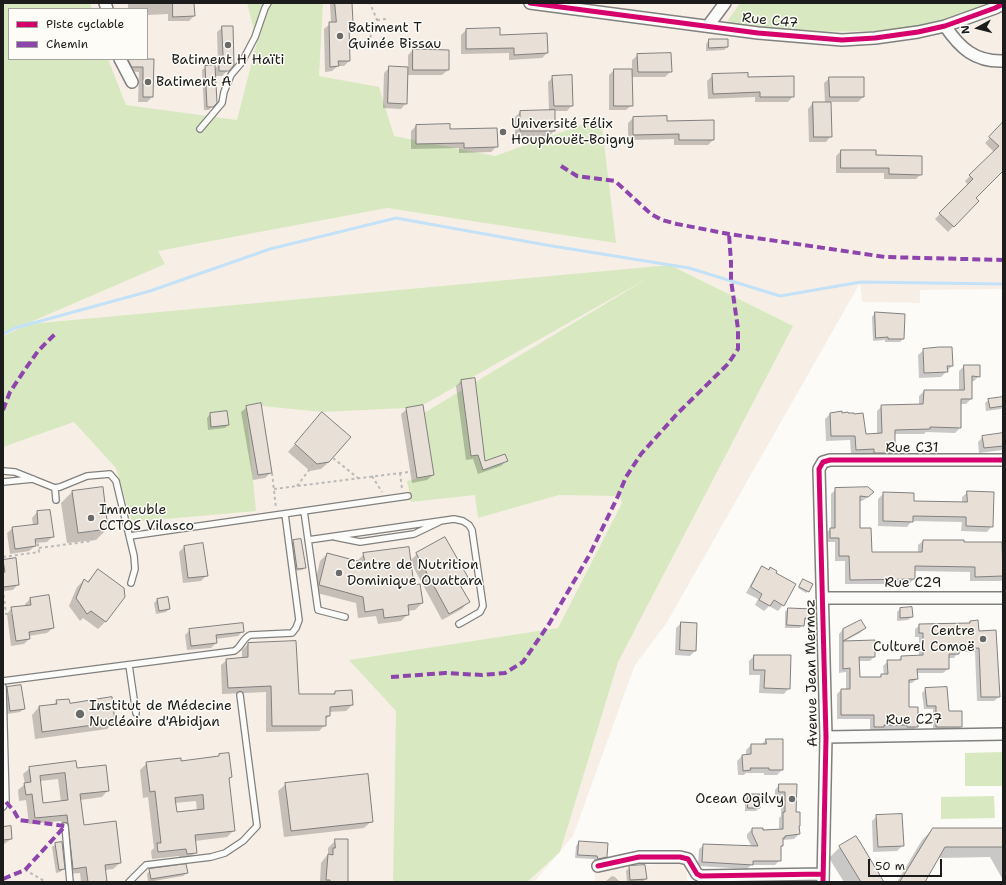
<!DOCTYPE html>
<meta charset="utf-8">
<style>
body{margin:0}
#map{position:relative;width:1006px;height:885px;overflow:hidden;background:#fcfbf8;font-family:"Shantell Sans",sans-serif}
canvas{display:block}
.frame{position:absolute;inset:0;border:4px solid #1c1c1c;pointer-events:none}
.legend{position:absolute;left:8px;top:8px;width:140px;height:52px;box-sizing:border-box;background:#fdfcf7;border:1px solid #a3a29f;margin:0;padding:5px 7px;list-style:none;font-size:12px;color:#1c1c1c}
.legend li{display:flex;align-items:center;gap:8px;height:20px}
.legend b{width:20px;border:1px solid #a3a29f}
.north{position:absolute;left:958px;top:8px;width:40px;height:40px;-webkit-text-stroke:3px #fdfcf7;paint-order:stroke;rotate:263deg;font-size:11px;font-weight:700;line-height:16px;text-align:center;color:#1c1c1c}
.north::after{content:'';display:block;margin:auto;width:14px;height:18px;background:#1c1c1c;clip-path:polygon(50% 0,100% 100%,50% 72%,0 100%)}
.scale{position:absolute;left:868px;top:859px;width:74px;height:18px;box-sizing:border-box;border:2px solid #1c1c1c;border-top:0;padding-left:5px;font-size:12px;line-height:14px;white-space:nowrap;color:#1c1c1c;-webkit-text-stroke:3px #fdfcf7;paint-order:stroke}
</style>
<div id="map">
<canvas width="1006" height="885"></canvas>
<div class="frame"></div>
<ul class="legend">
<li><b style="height:5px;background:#d6006c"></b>Piste cyclable</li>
<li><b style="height:5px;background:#8e44ad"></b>Chemin</li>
</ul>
<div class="north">N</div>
<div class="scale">50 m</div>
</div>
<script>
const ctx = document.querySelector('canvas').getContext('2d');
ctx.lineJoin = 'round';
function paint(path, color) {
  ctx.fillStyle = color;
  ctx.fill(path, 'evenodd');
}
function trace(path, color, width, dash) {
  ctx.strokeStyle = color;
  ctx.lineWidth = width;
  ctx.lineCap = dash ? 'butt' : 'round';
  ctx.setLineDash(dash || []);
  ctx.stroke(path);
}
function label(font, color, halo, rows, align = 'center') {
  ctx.font = font + ' "Shantell Sans",sans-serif';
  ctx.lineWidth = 3;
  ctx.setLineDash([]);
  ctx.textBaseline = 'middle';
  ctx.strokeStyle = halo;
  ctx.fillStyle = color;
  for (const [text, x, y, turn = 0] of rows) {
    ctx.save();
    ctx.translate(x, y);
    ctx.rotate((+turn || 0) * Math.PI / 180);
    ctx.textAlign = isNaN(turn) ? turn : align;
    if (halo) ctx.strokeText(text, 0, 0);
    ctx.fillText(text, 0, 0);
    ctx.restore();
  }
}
paint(new Path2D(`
 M3,3H1003V289L920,290V303L862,302L860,283L666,624L635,665L573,836L534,882H3ZM9,9H147V59H9Z
 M669,863L687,865V882H595L594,870Z`), '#f7efe6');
paint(new Path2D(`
 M3,3H90L92,9H9V59H108L126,105L237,120L257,42L247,3H323L319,76L379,87L394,136L495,156L601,118L616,243L387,208L158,251L165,264L3,334Z
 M740,3H994L943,20L917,26L874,31L807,32L725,25Z
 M670,265L793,326L618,662L560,852L527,882H393L396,711L349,660L558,628L622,503L619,496L559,495L478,518L475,495L411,502L407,481L434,475L424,413L650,277L423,405L406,408L322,412L252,405L246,406L256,511L132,522L116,468L74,422L3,447V336L29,324Z
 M1003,752V786H965V753Z
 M994,796L995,818L941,819V797Z`), '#d8e9c1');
paint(new Path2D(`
 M128,3H193L194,16L189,21H168V14L147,15V9H127L128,8Z
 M330,3H351L352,23L349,27V61L344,66H338L332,71L325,72L324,29L331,23Z
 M223,27L228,70L222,76H215L216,102L209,110H204L202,70L206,67L215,69L218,65L217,32Z
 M466,30L500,36L547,53L542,58L509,60V53L461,54V35Z
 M709,40L727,47L724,50L706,51V44Z
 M413,50L448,51V70L442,75H407L406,103L401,109L383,108L384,73L390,67L408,68V55Z
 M638,55L671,71L665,77H631L632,105L626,110H609V75L614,70H632V60Z
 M122,59L153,60L152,97L147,102H138L139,72L127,71Z
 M713,75L793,96L788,102H755V97L708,99L707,81Z
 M553,77L572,105L567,111H554V131L549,136H515V117L520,112L549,111L548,82Z
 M830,78L863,97L858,102H830L831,136L826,142H809L808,109L813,103H825L824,83Z
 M633,118L666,122L713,140L708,145H674V139L628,140V123Z
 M1003,124V169L974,198L978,201L948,232L935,219L968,185L965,181L994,152L985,143Z
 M416,126L497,146L491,152L459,153V148L411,149V131Z
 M841,151L875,156L921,174L916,179H884V173H836V156Z
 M875,313L903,339L900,342H885V340L873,341L872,317Z
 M924,350L952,366L941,377L919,378L918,355Z
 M964,366L979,376L974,381H971V399L966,404H960V428L955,433L926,432L924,434H894V453L889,458H869V454H851L850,440L826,441L825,419L830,414L865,435L877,434V411L882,406L919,405V396L924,391H959V371Z
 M461,381L484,462L506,461L501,466L478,474L473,459L466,460L456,386Z
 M1003,398V407L1001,409L986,411L985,403L989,400Z
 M247,407L271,472L265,478L253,480L241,412Z
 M407,409L433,475L427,480L412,483L401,414Z
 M227,412L228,425L225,428L208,430L207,418L210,414Z
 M315,421L329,462L321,469L310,471L288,452Z
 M1003,434V450L979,453L978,442L983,437Z
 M836,489L868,497L862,501H859V529L871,553H918V545L923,541L963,543H1003V579L1001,581H970V572L914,571V579L909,584H845V561H835V542H825V533L831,529V494Z
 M72,492L107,529L96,540L67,543L61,503Z
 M968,492L992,526L987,532L961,531L962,522L912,521L907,527L878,526V499L884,493L913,502L962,503V497Z
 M37,512L53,536L47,542L34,543L35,546L29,551L10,554L7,533L13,528L33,525L32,518Z
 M293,541L305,568L302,570L294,571L291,544Z
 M202,544L207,575L201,581L183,583L179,552L184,547Z
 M327,554L357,561L364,554L413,586L422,603L415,610L407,611L408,614L401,621L378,624L376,616L358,618L356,603L313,592L320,561Z
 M417,554L467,579L460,587L468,602L462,609L442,620L410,561Z
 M3,561L18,584L13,590L3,591Z
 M763,568L775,573L783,605L778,611L769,606L764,611L755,605L758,599L746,593L757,573Z
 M98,570L124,596L105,622L98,629L83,618L80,621L69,606L77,587L84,580L87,582Z
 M803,580L808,591L806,593L798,588Z
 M30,599L53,628L47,633L29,636V639L24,644L11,646L7,614L12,608L25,607V604Z
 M157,600L169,609L166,612L156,614L154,603Z
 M788,609L812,617L809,620H804L803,625L800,628H785V612Z
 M900,609L912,617L908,620L897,621V612Z
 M970,622L978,632L999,697L994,701H977L975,652H958L954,658H948V669L943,673H917V679L912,683H908V708L917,726L913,731H903V729H881L879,731H870V719H837V694L841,690H846V672L839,673V634L843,629L865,628L860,633L843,642L874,657L870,661H858L859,678H879L884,675L883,666L888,661H898L901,657L919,656V637H915V629L920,625L968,624Z
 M681,623L695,651L690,656L675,655L676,628Z
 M190,630L243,631L238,636L216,639V643L211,648L187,650L185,635Z
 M295,642L298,695H332L335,692L352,705L346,711L329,712V716L325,720V725L319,731L266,732V692L222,694L221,665L227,660L242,659V650L248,644Z
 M754,656L789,688L784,694L759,693L760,675H749V661Z
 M8,688L24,709L20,712L7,714L4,691Z
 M926,689L961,726L958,730H933V709H924L922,693Z
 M111,698L114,722L107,729L35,739L32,715L39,707L52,706L57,701L69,704Z
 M766,740L782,770L777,775H764V773H746L744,775H738L737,761L742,756L746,755V750L751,745H761Z
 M181,762L231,777L228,780L234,830L227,837L195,841L196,852L189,859L180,860L179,856L152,859L151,851L154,848L148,797L143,798L140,770L147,763ZM196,801L197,811L176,814L174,803Z
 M30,768L76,770L108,790L102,797L80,800L83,826L120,863L113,869L105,870L106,882H81L80,873L67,874L61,821L29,824L26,800L19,801L18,790L25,784L23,774ZM58,779L61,802L42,804L40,781Z
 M286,784L372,821L364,828L284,837L278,791Z
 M779,785H796L795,813L799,834L794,839L782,840V845L780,847V860L775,865H751L747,869L698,866L699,849L704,845L752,847L747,838V834L752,829L762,831L779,830V818L781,816V796H775V790Z
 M749,795L759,808L756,811H745V799Z
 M877,816L903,845L897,851L873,852L872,821Z
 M3,828L11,839L3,845Z
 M933,829L1003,830V880L990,857L938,858L923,882H897L922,840Z
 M336,840L347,882H320L321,863L328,854V848Z
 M579,842L606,856L603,860L594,862V859L575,858L576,846Z
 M56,844L64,869L60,872L56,873L52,847Z
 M840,847L883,882H844L829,858Z
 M630,867L646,879L642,882H627L626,871Z
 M150,870L187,873L183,876L148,882L147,874Z
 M612,876L615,877L620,882H605Z`), '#0003');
trace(new Path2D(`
 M3,334L15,328L150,291L270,249L396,218L546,245L689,268L780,296L861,282L1003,284`), '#c3e2f7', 3);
const building = new Path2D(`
 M173,3H194L195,16L173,17Z
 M335,3H352L353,23L349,24L350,61H338L339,66L330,67L329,22H336Z
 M222,26H233L234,65L229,71H219V63H223Z
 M500,28V35L547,33L548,53L514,55V48L466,49V29Z
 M709,39H728V47L709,48Z
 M413,49L449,50V70H413Z
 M671,53L672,72H638L637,54Z
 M128,59H154L153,97H143V67H132Z
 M215,65L217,103L213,107H207L205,66Z
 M389,66L408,67L407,104L388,103Z
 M614,69H632L633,106H614Z
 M748,73V77L794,76V97H760V92L713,94L712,74Z
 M572,75L573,106H554L552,76Z
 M829,77H864V97H830Z
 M813,102H831L832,137H814Z
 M555,110V131H520V111Z
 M667,116V121L714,120V140H679V134L633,135V117Z
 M1003,122V171L976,198L979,201L954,227L939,213L973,179L969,175L999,146L989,137Z
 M450,124V129L497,128L498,147L464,148V143L416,144V125Z
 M841,150H876V155L922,156V175L889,174V168H841Z
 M875,312L905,314L904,339H888V337L876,338Z
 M939,347H952L953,366H947L948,372L924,373L923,349Z
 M964,365H980V377L972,376V399H961V428L930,427V429L895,430V453H874V449L856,450L855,436H831L830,413L842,411V413L848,412V413H854V414L863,413L866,434L882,433L881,405L923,404L924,390H964Z
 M475,378L485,461L505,454L508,461L483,470L478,455L471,456L461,380Z
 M1003,397V406L990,408L988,399Z
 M261,403L272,473L258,475L246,406Z
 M423,405L434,475L417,478L406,408Z
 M227,411L229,425L211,427L210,413Z
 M322,412L351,437L329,462L317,464L295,444Z
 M1003,433V446L984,448L982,436Z
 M103,487L108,529L78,533L72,491Z
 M868,487L874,492L868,497L860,496V528H871L872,552H922L923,540H964V542H1002L1003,576L975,577V567L915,566V579L850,580L849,556H839V538H830V528H835V488Z
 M967,491L994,492L993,527L966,526V517L913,516V522L883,521V492L914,493V501L967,502Z
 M50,510L54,537L35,539L36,546L15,549L12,527L38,524L37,511Z
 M445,537L469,579L460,585L470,602L449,614L416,553Z
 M301,539L306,568L297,569L293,540Z
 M203,543L208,576L188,578L184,546Z
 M409,547L414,585L420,584L423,603L408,605L409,615L384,618L383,609L365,612L363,597L319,585L327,553L365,563L363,553Z
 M16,558L19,585L3,587V573L5,572L3,560Z
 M762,566L769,570L770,567L777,571L776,573L796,584L784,606L774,600L770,606L759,600L762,594L751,587Z
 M98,569L124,588L125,597L106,622L91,611L87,614L76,598L84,579L88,582Z
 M803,579L813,584L809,592L799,587Z
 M49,595L54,628L29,632L30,639L16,641L11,607L31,605L30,598Z
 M168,597L170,609L159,611L157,599Z
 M912,607L913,617L900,618V608Z
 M788,608L813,609V618H805L804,626L787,625Z
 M861,620L866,628L843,641L875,640V657H859L860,677H881V674H888L887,660H901V656L923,655V633H919V624L970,623V621L978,620L979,631L996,630L1000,697H981L979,648L959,649V654H949V669H917L918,679L909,680V707H918V727H907V725H884V727H874V715H841V689H850V668L843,669V629Z
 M681,622L697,623L696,651L680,650Z
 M243,623L244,632L216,635L217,643L191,646L189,629Z
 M296,641L299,694H335V691L352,690L353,705L330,707V716H326V726H272L271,686L228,688L226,659L248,657V643Z
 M754,655H791L790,689L764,688L765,670H754Z
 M21,685L25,709L10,711L7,687Z
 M947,687L949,711H962V727H936V706H927L925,688Z
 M112,697L115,722L42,732L39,706L57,704L56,700L69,699L70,703Z
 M766,739H783V770H769V768H750L751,770L743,771L742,755L751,754V744H766Z
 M229,753L232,777L229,778L235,831L195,835L197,853L187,854L186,849L158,852L157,843H161L155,791L150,792L146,762L181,758V761L219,756V754ZM203,795L204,809L177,812L175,798Z
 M76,761L77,768L106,765L109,791L80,794L84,825L116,821L121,863L105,865L107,882H88L86,867L73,869L67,815L35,818L32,794L26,795L24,783L31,782L29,767ZM65,773L68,800L43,803L40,776Z
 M368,774L373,822L291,831L285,783Z
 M779,784H797L796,812H800V826H799L800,834L785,836V838H783V846H781V861H753V865L702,862L703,844L758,846L752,833V828H763V830L783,829V812H785V792H779Z
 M748,794H760V808H748Z
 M902,814L904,846L878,847L876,815Z
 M11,826L12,839L3,840V827Z
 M933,828H1003V847H945L925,882H900Z
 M856,836L860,842L884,882H861L839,846Z
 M335,839H348V882H330V880H326L328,854L333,855V848H335Z
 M579,841L608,843L607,857L598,859L597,856L578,855Z
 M62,842L65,869L59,870L55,843Z
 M186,864L188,873L151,879L149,869Z
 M645,865L647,879L630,880L629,866Z`);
paint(building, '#e8e0d7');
trace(building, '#81807f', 1);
const lane = new Path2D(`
 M200,129L222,103L224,92L231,75L242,62L255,37L265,8L268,3
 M3,471L15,472L55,488L60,487L87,476L110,474L116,481L134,556L135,569L131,583
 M3,482L33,479
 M55,488L56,500
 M304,511L318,610L345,617
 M130,536L408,496
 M335,537L360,542L414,534L439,522
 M308,540L454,519L463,521L469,525L472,530L483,606L480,612L459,624
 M129,665L136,713
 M3,681L234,651C241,648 242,639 250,635L292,633L296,628L299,620L285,514
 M3,687L6,802L3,807
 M65,826L70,882
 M129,882L146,865L211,857L225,853L243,841L257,826L240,695`);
const street = new Path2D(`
 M105,3L107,9
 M530,3L758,33L842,40L875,38L918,32L945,26L995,8L1003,4
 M708,26L725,3
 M945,26C960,48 975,62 1003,61
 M120,59L132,82
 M823,598H1003
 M826,737L1003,734
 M598,866L639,857H680L688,859L697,874L701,876L823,874
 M823,882L826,737L819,469L823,462L830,460H1003`);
trace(lane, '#81807f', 8);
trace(street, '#81807f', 14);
trace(new Path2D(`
 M377,20L386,19
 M350,46L365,45L369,40L377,20L370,3
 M333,458L358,478
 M272,473L276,508
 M400,473L402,489
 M372,476L382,492
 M297,486L315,462
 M274,489L416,471
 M39,548L92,541L91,531
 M3,557L39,552L37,539
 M3,589L6,614L12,613
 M25,870L46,882`), '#bbbab8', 2, [3, 3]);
trace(lane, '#fbfbf9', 5.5);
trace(street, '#fbfbf9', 11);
trace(new Path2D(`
 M561,166L577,176L615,181L651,214L662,220L677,224L729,234L885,257L1003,260
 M3,410L10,392L24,371L38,351L57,332
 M391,677L445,673L482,675L505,673L523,662L549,624L590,554L618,496L626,477L641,454L677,414L728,364L738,349V329L731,280V262L729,234
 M6,802L14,811L19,820L65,826
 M3,879L25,870L65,826`), '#8e44ad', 4, [8, 4]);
trace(new Path2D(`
 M530,3L758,33L842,40L875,38L918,32L945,26L995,8L1003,4
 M598,866L639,857H680L688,859L697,874L701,876L823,874
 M823,882L826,737L819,469L823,462L830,460H1003`), '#d6006c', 5);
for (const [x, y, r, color] of [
 [340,36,4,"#6a6a69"],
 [228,45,4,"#6a6a69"],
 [148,82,4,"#6a6a69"],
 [503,132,4,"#6a6a69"],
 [91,518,4,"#6a6a69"],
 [339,573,4,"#6a6a69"],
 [983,639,4,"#6a6a69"],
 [80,714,5,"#6a6a69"],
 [792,799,4,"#6a6a69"]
]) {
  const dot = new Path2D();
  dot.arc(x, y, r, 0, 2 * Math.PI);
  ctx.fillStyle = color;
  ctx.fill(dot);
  trace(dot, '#fdfcf7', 1.5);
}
label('14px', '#1c1c1c', '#fdfcf7', [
 ["Rue C47",770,21,6],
 ["Rue C31",912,448],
 ["Rue C29",913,583],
 ["Avenue Jean Mermoz",812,673,-91],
 ["Rue C27",914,720,-1]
]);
label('14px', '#1c1c1c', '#fdfcf7', [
 ["Batiment T",348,28],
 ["Guinée Bissau",348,44],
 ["Batiment H Haïti",228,60,"center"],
 ["Batiment A",156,82],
 ["Université Félix",511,124],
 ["Houphouët-Boigny",511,140],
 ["Immeuble",99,510],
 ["CCTOS Vilasco",99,526],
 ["Centre de Nutrition",347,565],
 ["Dominique Ouattara",347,581],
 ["Centre",975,631,"right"],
 ["Culturel Comoë",975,647,"right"],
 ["Institut de Médecine",89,706],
 ["Nucléaire d'Abidjan",89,722],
 ["Ocean Ogilvy",784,799,"right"]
], 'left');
</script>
